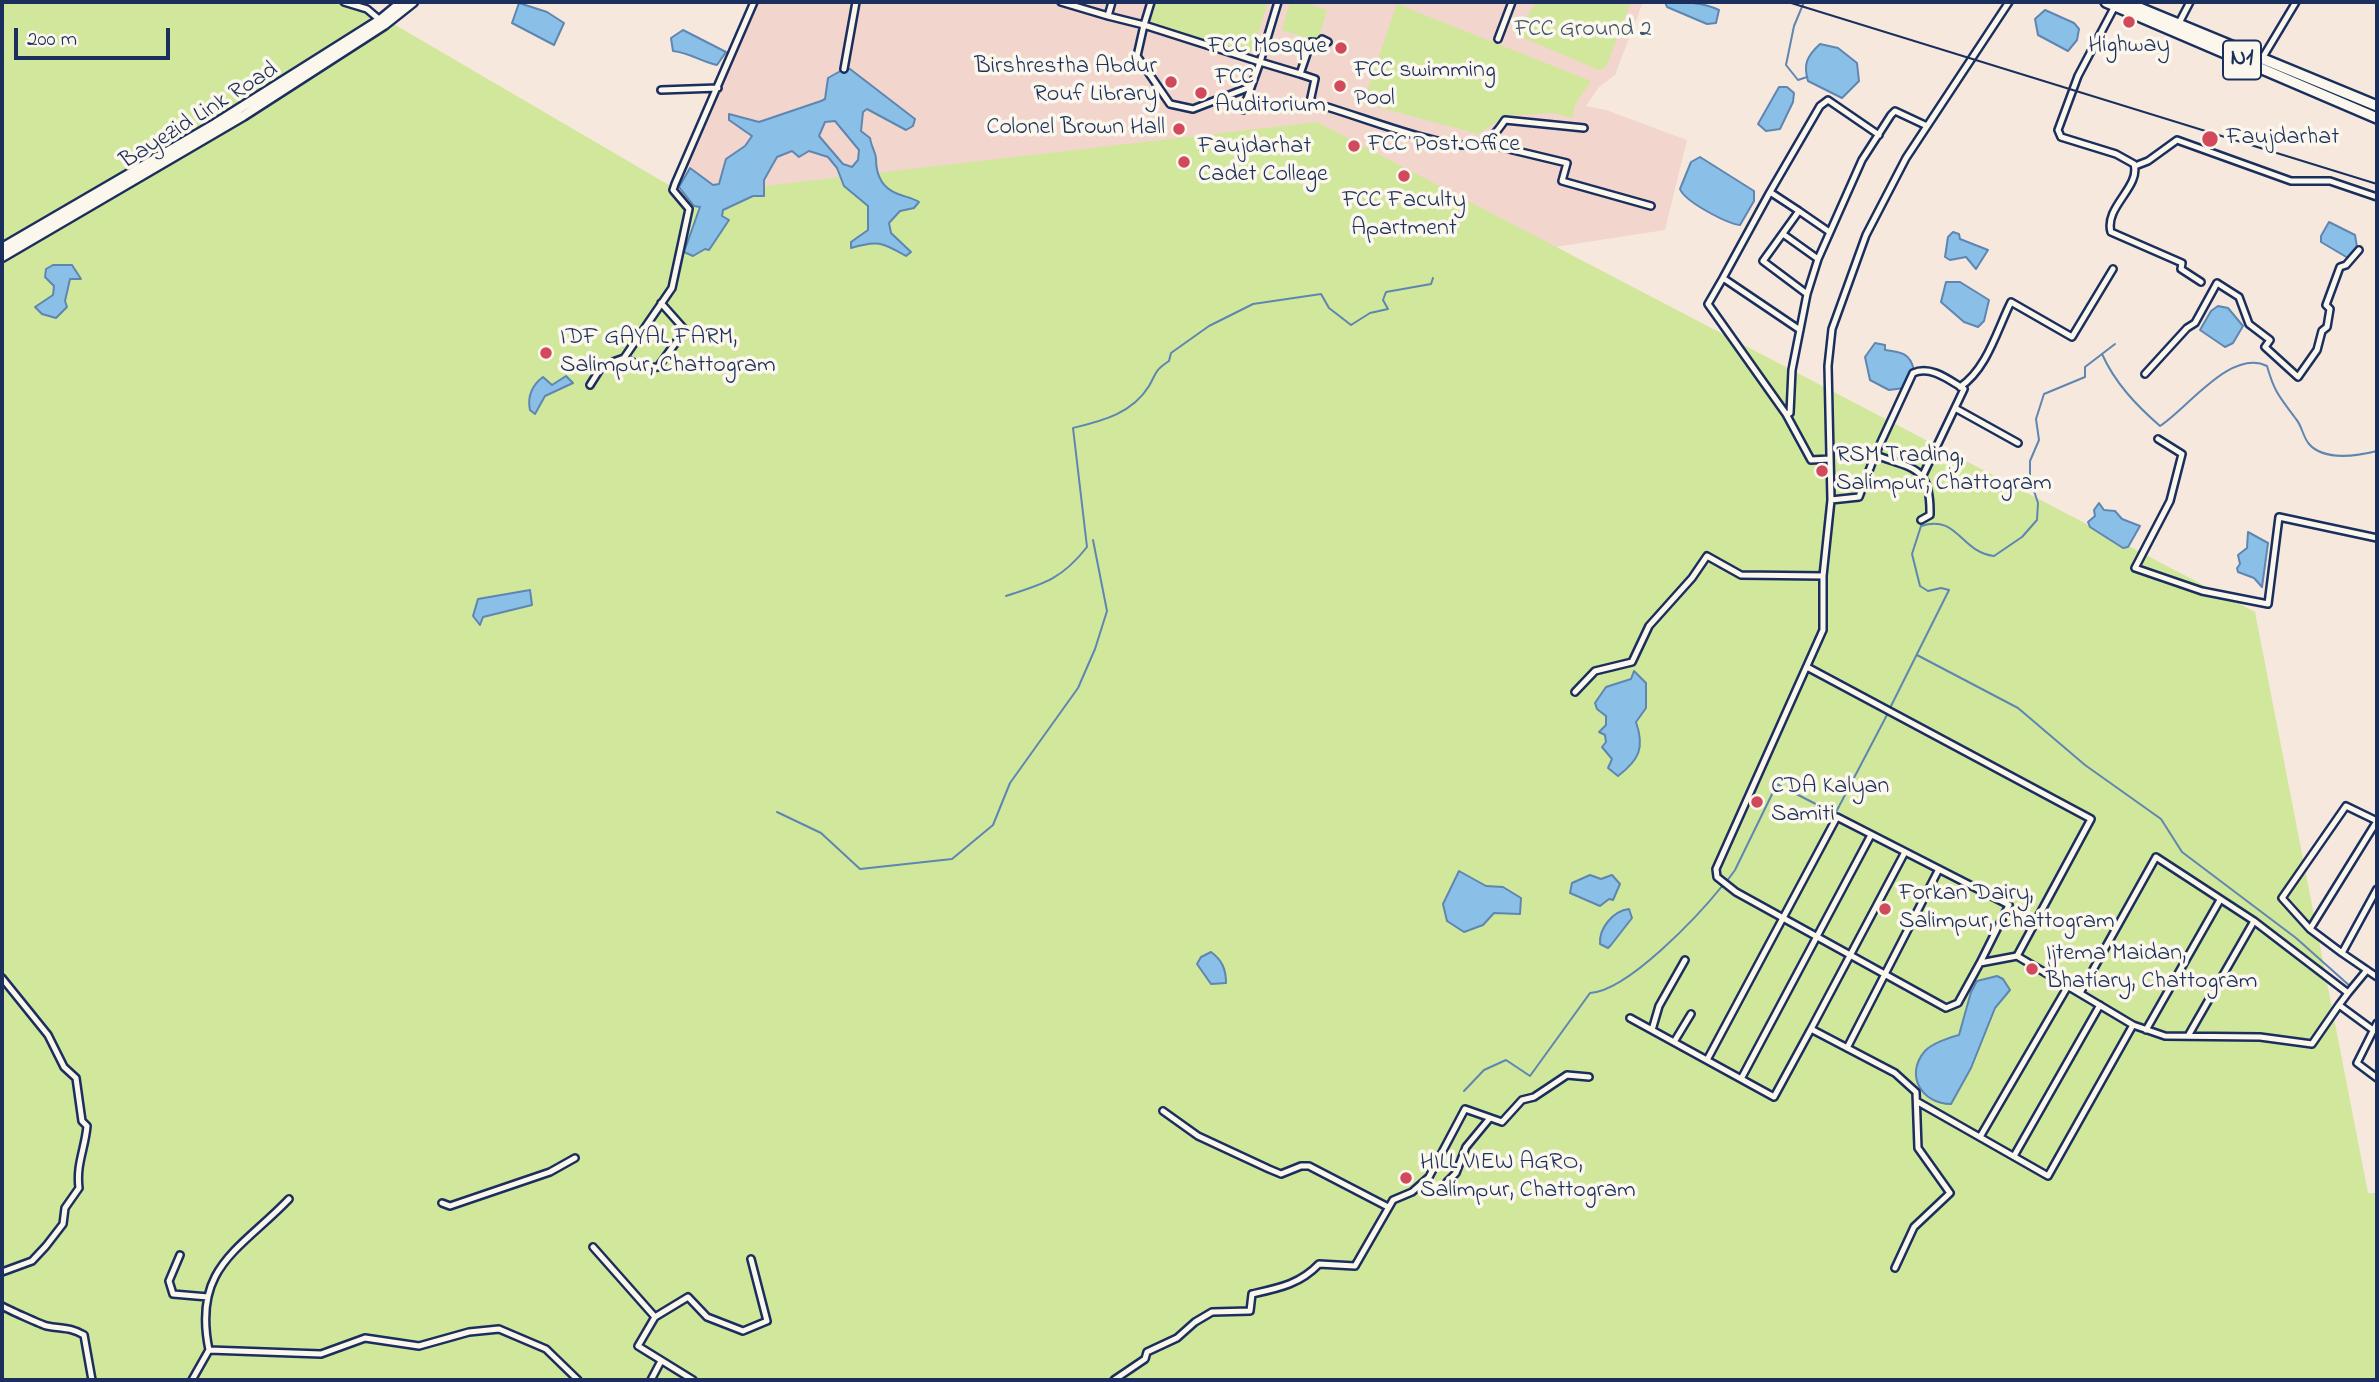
<!DOCTYPE html>
<style>
body{margin:0}
#map{position:relative;width:2379px;height:1382px;overflow:hidden;background:#f7e8de;font-family:"Indie Flower",sans-serif}
canvas{display:block}
.frame{position:absolute;inset:0;border:4px solid #1b2f5e;pointer-events:none}
.scale{position:absolute;left:14px;top:28px;width:156px;height:32px;box-sizing:border-box;border:4px solid #1b2f5e;border-top:0;padding-left:9px;font-size:21px;line-height:24px;white-space:nowrap;color:#1b2f5e;-webkit-text-stroke:5px #fbf7ec;paint-order:stroke}
</style>
<div id="map">
<canvas width="2379" height="1382"></canvas>
<div class="frame"></div>
<div class="scale">200 m</div>
</div>
<script>
const ctx = document.querySelector('canvas').getContext('2d');
ctx.lineJoin = 'round';
function paint(path, color) {
  ctx.fillStyle = color;
  ctx.fill(path, 'evenodd');
}
function trace(path, color, width, dash) {
  ctx.strokeStyle = color;
  ctx.lineWidth = width;
  ctx.lineCap = dash ? 'butt' : 'round';
  ctx.setLineDash(dash || []);
  ctx.stroke(path);
}
function label(font, color, halo, rows, align = 'center') {
  ctx.font = font + ' "Indie Flower",sans-serif';
  ctx.lineWidth = 7;
  ctx.setLineDash([]);
  ctx.textBaseline = 'middle';
  ctx.strokeStyle = halo;
  ctx.fillStyle = color;
  for (const [text, x, y, turn = 0] of rows) {
    ctx.save();
    ctx.translate(x, y);
    ctx.rotate((+turn || 0) * Math.PI / 180);
    ctx.textAlign = isNaN(turn) ? turn : align;
    if (halo) ctx.strokeText(text, 0, 0);
    ctx.fillText(text, 0, 0);
    ctx.restore();
  }
}
paint(new Path2D(`
 M759,2H1643L1615,75L1599,87L1586,106L1606,110L1687,140L1665,230L1555,247L684,240L677,185Z`), '#f2d6cd');
paint(new Path2D(`
 M2,2H356L686,195L1317,122L2255,612L2368,1193H2377V1380H2Z
 M1154,2H1268L1252,52L1147,23Z
 M1290,2H1302L1327,10L1318,41L1282,30Z
 M1536,2H1631L1606,67L1599,70L1516,35Z
 M1397,4L1591,81L1575,105L1572,118L1554,113L1506,116L1478,134L1363,103Z`), '#d1e79c');
const water = new Path2D(`
 M1665,2C1683,2 1702,2 1719,10L1716,23L1707,24L1667,7Z
 M519,3L547,12L564,23L554,45L512,23Z
 M2045,10L2074,23L2079,29L2077,40L2068,51L2038,35L2035,19Z
 M683,30L726,52L717,65C700,61 690,53 673,51L671,38Z
 M1820,44L1838,48L1857,63L1859,81L1842,98L1808,81C1803,64 1807,56 1820,44Z
 M844,69H850L915,119L913,126L906,130L867,109L863,112L861,131L870,138C871,146 876,153 876,159C876,174 882,188 898,194C905,197 913,198 919,202L914,208L900,211L889,223L891,233L911,252L906,256C882,242 877,240 851,248V242L868,230V206L844,186L837,168L828,157L809,151L799,157L792,151L777,157L764,180V196H753L723,210L722,216L729,220L709,250L705,249L693,256L684,252L700,207L694,206L679,187L690,168L713,185L719,184L726,159L745,146L752,136L729,120V114L759,122L821,101L825,99L828,78ZM835,121L859,150L858,160L852,167L843,164L819,136L825,122Z
 M1779,87H1787L1794,93L1793,102L1780,129L1766,131L1758,124Z
 M1700,157L1754,191V201L1740,225C1728,224 1685,202 1680,189L1691,162Z
 M2329,222L2355,235L2357,247L2348,258L2321,242V236Z
 M1953,232L1959,234L1960,239L1988,250L1976,269L1966,257L1950,260L1945,257L1948,237Z
 M53,265H72L81,279H70L65,301L67,307L56,318L42,314L35,307L53,295L54,286L45,277L46,269Z
 M1946,282H1960L1989,300L1984,321L1978,327L1964,322L1941,302Z
 M2218,306L2228,308L2243,326L2233,343L2225,347L2200,330L2211,311Z
 M1875,343L1885,345V350C1901,352 1910,353 1914,370L1904,388L1889,390L1870,380L1865,357Z
 M566,376L573,383L545,396L535,414L530,410C527,397 532,385 543,377L552,385Z
 M2099,503L2104,510L2115,511L2122,519L2140,526L2128,547L2123,548L2090,527L2088,522L2095,516L2094,510Z
 M2248,532L2268,543L2262,587L2254,578L2238,572L2237,568L2240,564L2238,555L2247,548Z
 M530,590L532,605L483,617L480,625L473,616L478,599Z
 M1634,671L1646,683V708L1636,722C1645,748 1639,760 1618,776L1608,768L1612,759L1602,747L1606,742L1605,735L1599,732L1606,725V716L1597,709L1595,703L1606,687L1631,679Z
 M1459,871L1486,886L1503,887L1521,898L1520,914L1494,913L1483,925L1464,932L1447,921L1443,904Z
 M1590,875L1601,879L1612,875L1620,884L1613,900L1609,899L1600,906L1570,893L1572,883Z
 M1629,909L1632,918L1611,945L1608,948L1600,944C1599,928 1613,911 1629,909Z
 M1211,952C1222,960 1226,969 1226,983L1211,984L1197,964L1201,957Z
 M1997,976L2003,979L2010,990L1995,1008L1971,1068L1951,1104C1922,1104 1904,1075 1925,1051C1931,1044 1950,1037 1959,1035L1971,992L1977,981Z`);
paint(water, '#8ac0e8');
trace(water, '#5e86b1', 2);
trace(new Path2D(`
 M1804,2L1794,26L1786,65L1798,80L1807,77
 M2102,354C2115,383 2136,405 2160,426C2187,409 2231,348 2267,366C2275,394 2280,397 2296,419C2302,426 2303,437 2309,444C2324,461 2357,456 2377,451
 M1006,596C1044,584 1062,579 1087,547L1073,428C1101,421 1132,414 1149,386C1157,372 1154,371 1169,361L1171,353L1209,326L1253,304L1321,294L1329,308L1351,325L1370,313L1388,309L1383,300L1386,292L1431,284L1433,278
 M1917,655L2018,708L2085,765L2161,819L2182,852L2296,938L2351,987
 M1890,708L1949,590L1941,588L1928,591L1920,586L1912,554L1921,526C1958,514 1960,552 1994,556L2022,537L2037,520L2038,503L2030,479V461L2039,440L2036,419L2044,394L2085,377V367L2115,344
 M777,812L821,833L860,869L952,859L993,825L1010,783L1078,688L1095,649L1107,611L1093,540
 M1727,881L1735,870L1777,784L1835,814L1888,713
 M1464,1091L1484,1070L1506,1060L1530,1076L1590,993C1628,991 1699,915 1723,885`), '#5e86b1', 2);
const minor = new Path2D(`
 M344,2L367,9L380,20
 M1061,2L1108,16
 M1112,2L1108,16L1144,25L1151,2
 M1278,2L1260,62L1300,74
 M2115,6L2078,76L2058,130L2061,137L2116,154L2134,164C2141,187 2104,207 2111,232L2182,263L2181,269L2201,282
 M2179,23L2190,2
 M1498,39L1512,2
 M1328,42L1322,39L1320,43L1311,42L1300,74L1315,79L1310,102C1350,112 1436,148 1472,145C1489,143 1497,132 1505,120L1584,128
 M2263,57L2296,2
 M844,69L856,2
 M661,90L718,88
 M1243,110L1260,62L1144,25L1137,56L1170,104L1193,109L1250,87
 M1477,145H1492L1567,163L1562,181L1651,206
 M2135,166L2148,161L2177,140L2291,181H2330L2377,197
 M1799,211L1770,192L1820,106L1828,100L1879,135
 M1783,234L1818,259
 M1723,278L1770,192
 M1807,294L1763,261L1799,211L1828,231
 M624,358L645,368L658,367L685,330L661,303
 M2145,374L2187,328L2195,323L2217,283L2239,297L2249,324L2270,340L2265,347L2298,377L2317,350L2322,331L2327,327L2330,309L2326,305L2340,267L2346,265L2359,250
 M590,385L602,366L624,358L672,288L689,209L673,190L675,184L754,2
 M1960,387C1987,369 1997,330 2011,302L2072,337L2113,269
 M1955,408L2018,443
 M1786,414L1708,304L1723,278L1800,330
 M2158,439L2182,454L2170,501L2135,568L2202,591L2268,604L2279,517L2377,538
 M1875,455C1914,469 1931,466 1930,515L1921,520
 M1830,459L1811,460L1786,414L1790,413L1792,370L1807,294L1818,259L1862,160L1891,115L1895,111L1927,126
 M1831,500L1859,497L1875,455L1913,373C1931,365 1949,380 1964,389L1923,475
 M1807,667L2091,819L2017,956
 M1575,692L1595,671L1632,662L1649,626L1692,578L1707,556L1741,575L1823,576
 M2377,889L2342,953L2377,977
 M2310,929L2377,821
 M2342,953L2310,929L2282,898L2346,806L2377,821
 M2,978L48,1035L64,1067L76,1078L82,1121L87,1126C85,1149 76,1164 79,1188L65,1208L63,1224L46,1246L32,1261L2,1272
 M2080,993L2156,857L2254,921L2348,993L2339,1005L2373,1030
 M2348,993L2367,970
 M1630,1018L1774,1097L1811,1029L1895,1073L1916,1092L1918,1148L1950,1193L1914,1227L1895,1268
 M2377,1023L2357,1063L2377,1078
 M2133,1025L2165,1036L2260,1037L2312,1044L2339,1005
 M1811,1029L1905,852
 M1652,1030L1659,1006L1685,960
 M2146,1030L2220,900
 M2188,1036L2254,921
 M1674,1042L1691,1014
 M1847,1048L1939,869
 M1707,1060L1837,817L2009,905L1980,963
 M1741,1079L1871,835
 M1918,1102L2048,1176L2133,1025L2017,956L1980,963L1958,1003L1946,1008L1736,892L1717,877L1716,869L1823,630V576L1831,500L1828,366L1832,329L1866,235L1906,158L2009,2
 M1163,1111L1198,1136L1269,1169L1281,1174L1301,1166H1309L1388,1207
 M1980,1137L2068,986
 M2014,1156L2100,1005
 M1447,1182L1456,1173L1466,1147L1490,1118
 M442,1203L450,1206L550,1172L575,1158
 M593,1247L655,1317L638,1346L693,1380
 M180,1255L169,1281L173,1294L208,1297
 M2,1306C5,1308 42,1325 47,1326C62,1329 70,1327 84,1335L92,1380
 M655,1317L688,1297L707,1317L743,1331L767,1321L751,1259
 M209,1350C192,1267 240,1250 289,1199
 M192,1380L209,1350L321,1354L365,1338L419,1346L469,1332L499,1329L546,1349L578,1380
 M651,1380L661,1361
 M1114,1380L1145,1359L1147,1352L1177,1338L1195,1322L1212,1312L1250,1311L1252,1294C1279,1288 1300,1284 1319,1264L1355,1266L1393,1200L1412,1192L1429,1177L1465,1109L1502,1122L1522,1100L1534,1097L1567,1075L1589,1077`);
const primary = new Path2D(`
 M2,248L215,124L380,20L402,2
 M2,257L243,116L384,25L413,2`);
const trunk = new Path2D(`
 M2106,2L2377,118
 M2125,2L2377,106`);
trace(minor, '#1b2f5e', 10);
trace(primary, '#1b2f5e', 13);
trace(trunk, '#1b2f5e', 14);
trace(minor, '#fbf7ec', 5);
trace(primary, '#fbf7ec', 8);
trace(trunk, '#fbf7ec', 9);
trace(new Path2D(`
 M1788,2L2377,184`), '#1b2f5e', 2);
for (const [x, y, r, color] of [
 [2129,22,7,"#d1495b"],
 [1341,48,7,"#d1495b"],
 [1171,82,7,"#d1495b"],
 [1340,86,7,"#d1495b"],
 [1201,93,7,"#d1495b"],
 [1179,129,7,"#d1495b"],
 [2210,139,9,"#d1495b"],
 [1354,146,7,"#d1495b"],
 [1184,162,7,"#d1495b"],
 [1404,176,7,"#d1495b"],
 [546,353,7,"#d1495b"],
 [1822,471,7,"#d1495b"],
 [1757,802,7,"#d1495b"],
 [1885,909,7,"#d1495b"],
 [2032,969,7,"#d1495b"],
 [1406,1178,7,"#d1495b"]
]) {
  const dot = new Path2D();
  dot.arc(x, y, r, 0, 2 * Math.PI);
  ctx.fillStyle = color;
  ctx.fill(dot);
  trace(dot, '#fbf7ec', 2.5);
}
for (const [x, y, w] of [
 [2242,60,38]
]) {
  const box = new Path2D();
  box.roundRect(x - w / 2, y - 19.5, w, 39, 5);
  ctx.fillStyle = '#fbf7ec';
  ctx.fill(box);
  trace(box, '#1b2f5e', 2);
}
label('bold 23px', '#1b2f5e', null, [
 ["N1",2242,60]
]);
label('24px', '#3f546a', '#fbf7ec', [
 ["FCC Ground 2",1583,31]
]);
label('24px', '#1b2f5e', '#fbf7ec', [
 ["Highway",2129,47,"center"],
 ["FCC Mosque",1327,48,"right"],
 ["Birshrestha Abdur",1157,68,"right"],
 ["Rouf Library",1157,96,"right"],
 ["FCC swimming",1354,72],
 ["Pool",1354,100],
 ["FCC",1215,79],
 ["Auditorium",1215,107],
 ["Colonel Brown Hall",1165,129,"right"],
 ["Faujdarhat",2226,139],
 ["FCC Post Office",1368,146],
 ["Faujdarhat",1198,148],
 ["Cadet College",1198,176],
 ["FCC Faculty",1404,202,"center"],
 ["Apartment",1404,230,"center"],
 ["IDF GAYAL FARM,",560,339],
 ["Salimpur, Chattogram",560,367],
 ["RSM Trading,",1836,457],
 ["Salimpur, Chattogram",1836,485],
 ["CDA Kalyan",1771,788],
 ["Samiti",1771,816],
 ["Forkan Dairy,",1899,895],
 ["Salimpur, Chattogram",1899,923],
 ["Ijtema Maidan,",2046,955],
 ["Bhatiary, Chattogram",2046,983],
 ["HILL VIEW AGRO,",1420,1164],
 ["Salimpur, Chattogram",1420,1192]
], 'left');
label('24px', '#1b2f5e', '#fbf7ec', [
 ["Bayezid Link Road",200,117,-32]
]);
</script>
